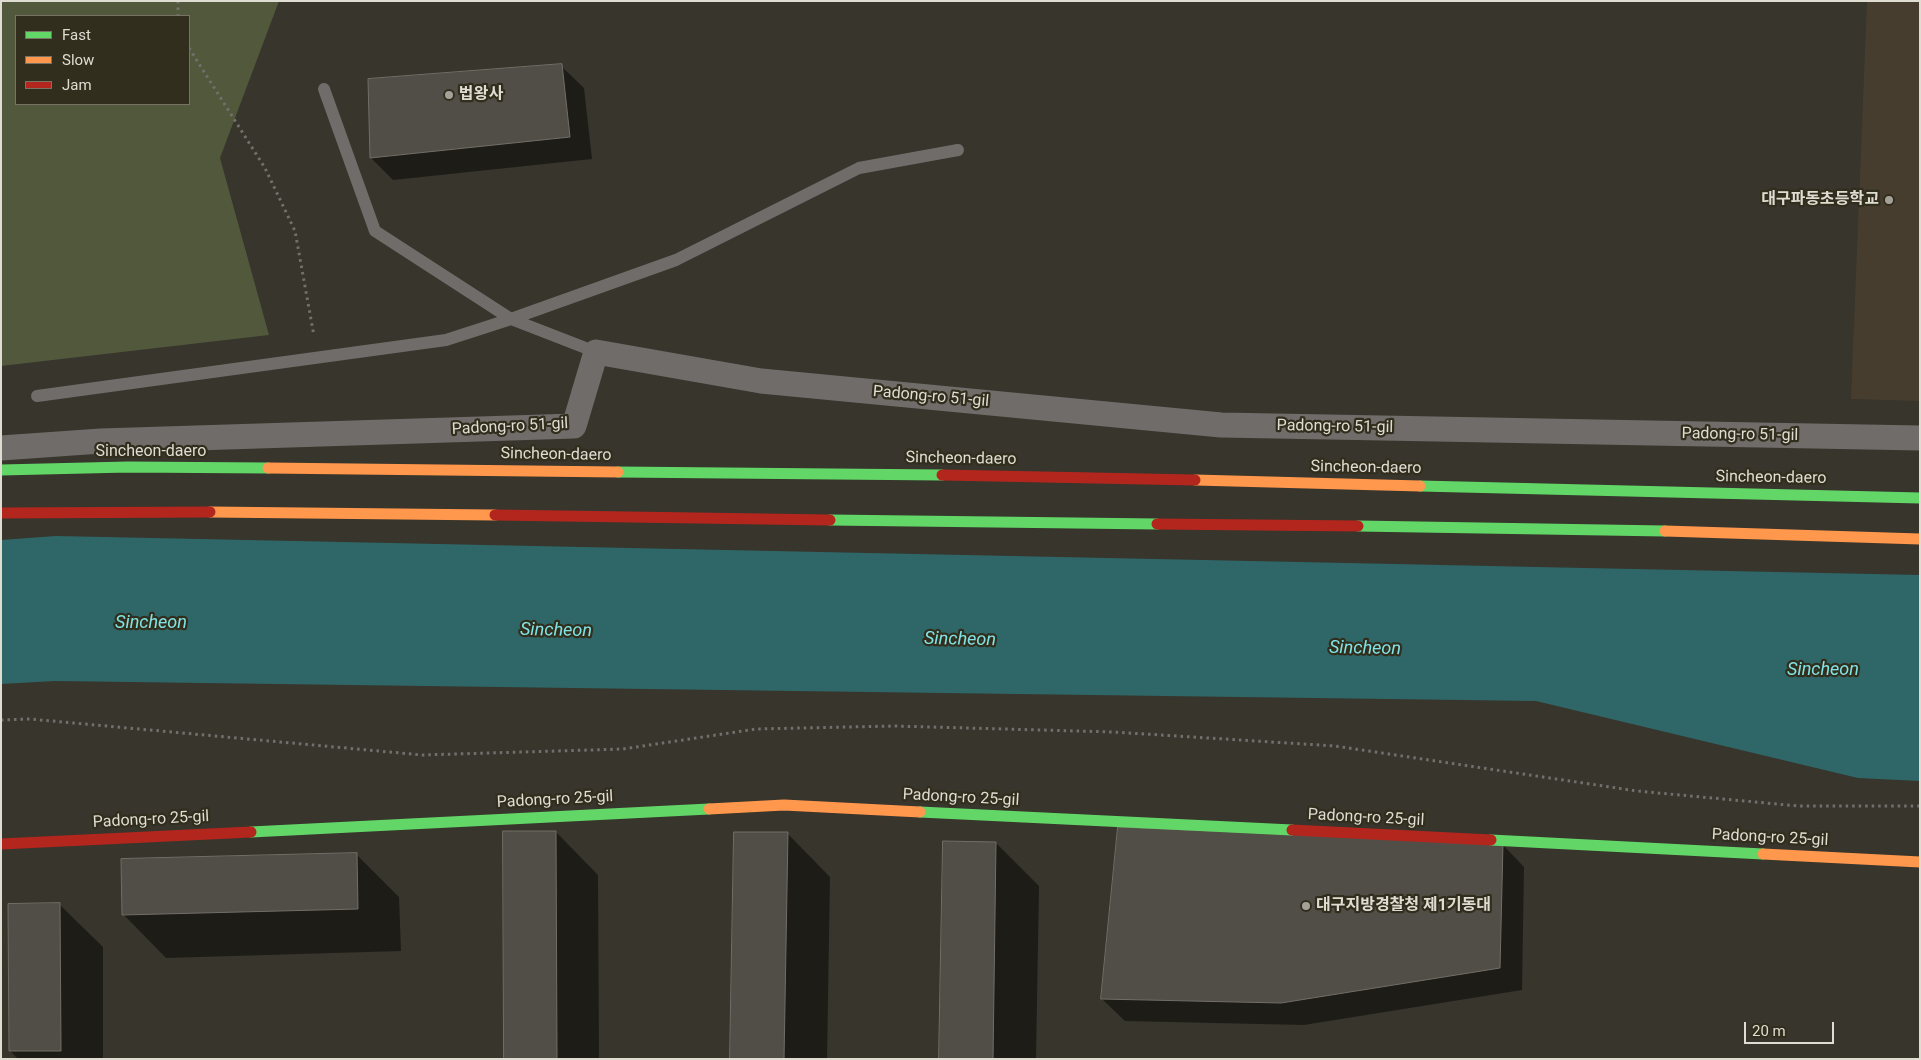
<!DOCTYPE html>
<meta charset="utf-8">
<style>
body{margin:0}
#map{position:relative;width:1921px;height:1060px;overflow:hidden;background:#37352c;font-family:Roboto,sans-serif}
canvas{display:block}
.frame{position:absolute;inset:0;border:2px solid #dfddd2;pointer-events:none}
.legend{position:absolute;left:15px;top:15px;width:175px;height:90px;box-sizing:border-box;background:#322e1d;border:1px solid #777465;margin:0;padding:6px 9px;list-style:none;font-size:15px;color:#dfddd2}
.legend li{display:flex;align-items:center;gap:10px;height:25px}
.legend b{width:25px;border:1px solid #777465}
.scale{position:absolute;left:1744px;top:1022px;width:90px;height:22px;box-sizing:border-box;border:2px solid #dfddd2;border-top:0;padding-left:6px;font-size:15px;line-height:18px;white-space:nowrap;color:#dfddd2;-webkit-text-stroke:4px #322e1d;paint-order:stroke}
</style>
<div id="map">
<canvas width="1921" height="1060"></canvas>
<div class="frame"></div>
<ul class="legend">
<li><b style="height:6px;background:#63d668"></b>Fast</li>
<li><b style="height:6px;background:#ff974d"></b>Slow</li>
<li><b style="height:6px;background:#b3261e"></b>Jam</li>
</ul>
<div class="scale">20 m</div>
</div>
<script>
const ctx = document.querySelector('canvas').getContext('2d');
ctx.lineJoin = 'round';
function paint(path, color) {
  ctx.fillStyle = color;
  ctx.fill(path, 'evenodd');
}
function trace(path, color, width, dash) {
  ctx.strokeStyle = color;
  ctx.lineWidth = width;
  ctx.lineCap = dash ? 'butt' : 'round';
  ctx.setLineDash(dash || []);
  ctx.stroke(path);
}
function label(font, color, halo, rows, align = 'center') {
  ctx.font = font + ' Roboto,"Noto Sans KR",sans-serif';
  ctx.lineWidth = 4.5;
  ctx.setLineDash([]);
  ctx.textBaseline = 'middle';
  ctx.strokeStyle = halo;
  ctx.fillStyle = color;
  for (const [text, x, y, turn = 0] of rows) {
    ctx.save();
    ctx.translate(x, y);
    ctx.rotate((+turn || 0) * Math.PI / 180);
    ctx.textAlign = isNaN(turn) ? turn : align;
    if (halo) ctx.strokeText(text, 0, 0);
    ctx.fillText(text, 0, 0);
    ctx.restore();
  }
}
paint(new Path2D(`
 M1867,1H1920V401L1851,399Z`), '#463d2e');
paint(new Path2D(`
 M1,1H279L220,158L269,335L1,366ZM16,16H189V104H16Z`), '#52583c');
paint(new Path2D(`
 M56,536L1920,575V781L1858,778L1536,701L55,681L1,684V540Z`), '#2f6768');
paint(new Path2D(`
 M561,66L584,88L592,159L393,180L371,158Z
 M556,832L598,875L599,1059H505Z
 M788,834L830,877L827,1059H732Z
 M996,843L1039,886L1036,1059H940Z
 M1502,844L1524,867L1522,990L1304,1025L1125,1021L1102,999Z
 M356,854L399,897L401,951L166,958L124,915Z
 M60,905L103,947V1059H18L10,1051Z`), '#0007');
const building = new Path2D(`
 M562,64L570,137L370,158L368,79Z
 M1118,827L1503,843L1500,968L1281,1003L1101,999Z
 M503,831H556L557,1059H504Z
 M734,832H788L784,1059H730Z
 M943,841L996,842L993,1059H939Z
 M357,853L358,909L122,915L121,859Z
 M60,903L61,1051H9L8,904Z`);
paint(building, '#514e47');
trace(building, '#726e67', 1);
trace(new Path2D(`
 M178,1V16
 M189,48L265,168L295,231L314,336
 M1,720L30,719L422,755L623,749L756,729L894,726L1113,732L1335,746L1637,791L1798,806H1920`), '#72706d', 3, [2.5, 4]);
trace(new Path2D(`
 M324,89L375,231L511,319L596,352
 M37,396L446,340L511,319L676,260L859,168L958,150`), '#706c69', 12);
trace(new Path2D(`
 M1,448L101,441L574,426L596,352L761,381L1221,425L1920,438`), '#706c69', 25);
trace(new Path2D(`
 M1,470L128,467L268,468
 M618,472L942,475
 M1420,486L1920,498
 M830,520L1157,524
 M1358,526L1665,531
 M920,812L1292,830
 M251,832L709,809
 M1491,840L1763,854`), '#63d668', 11);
trace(new Path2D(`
 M268,468L618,472
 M1195,480L1420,486
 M210,512L495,515
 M1665,531L1920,539
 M709,809L784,805L920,812
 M1763,854L1920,862`), '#ff974d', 11);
trace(new Path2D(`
 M942,475L1195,480
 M1,513L210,512
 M495,515L830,520
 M1157,524L1358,526
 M1292,830L1491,840
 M1,844L251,832`), '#b3261e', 11);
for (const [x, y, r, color] of [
 [449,95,5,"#a4a298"],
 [1889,200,5,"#a4a298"],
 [1306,906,5,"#a4a298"]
]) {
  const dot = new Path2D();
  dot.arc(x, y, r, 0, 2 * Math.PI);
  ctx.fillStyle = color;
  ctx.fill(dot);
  trace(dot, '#322e1d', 2);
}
label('bold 16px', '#dfddd2', '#322e1d', [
 ["법왕사",459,95],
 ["대구파동초등학교",1879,200,"right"],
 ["대구지방경찰청 제1기동대",1316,906]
], 'left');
label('16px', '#dfddd2', '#322e1d', [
 ["Padong-ro 51-gil",931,397,5],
 ["Padong-ro 51-gil",510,427,-3],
 ["Padong-ro 51-gil",1335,427,1],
 ["Padong-ro 51-gil",1740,435,1],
 ["Sincheon-daero",151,452],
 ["Sincheon-daero",556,455,1],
 ["Sincheon-daero",961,459,1],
 ["Sincheon-daero",1366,468,1],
 ["Sincheon-daero",1771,478,1],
 ["Padong-ro 25-gil",961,798,3],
 ["Padong-ro 25-gil",555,800,-3],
 ["Padong-ro 25-gil",1366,818,3],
 ["Padong-ro 25-gil",151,820,-3],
 ["Padong-ro 25-gil",1770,838,3]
]);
label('italic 18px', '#80e4e6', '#322e1d', [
 ["Sincheon",151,623],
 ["Sincheon",556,631,1],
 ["Sincheon",960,640,1],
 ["Sincheon",1365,649,1],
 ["Sincheon",1823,670]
]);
</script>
